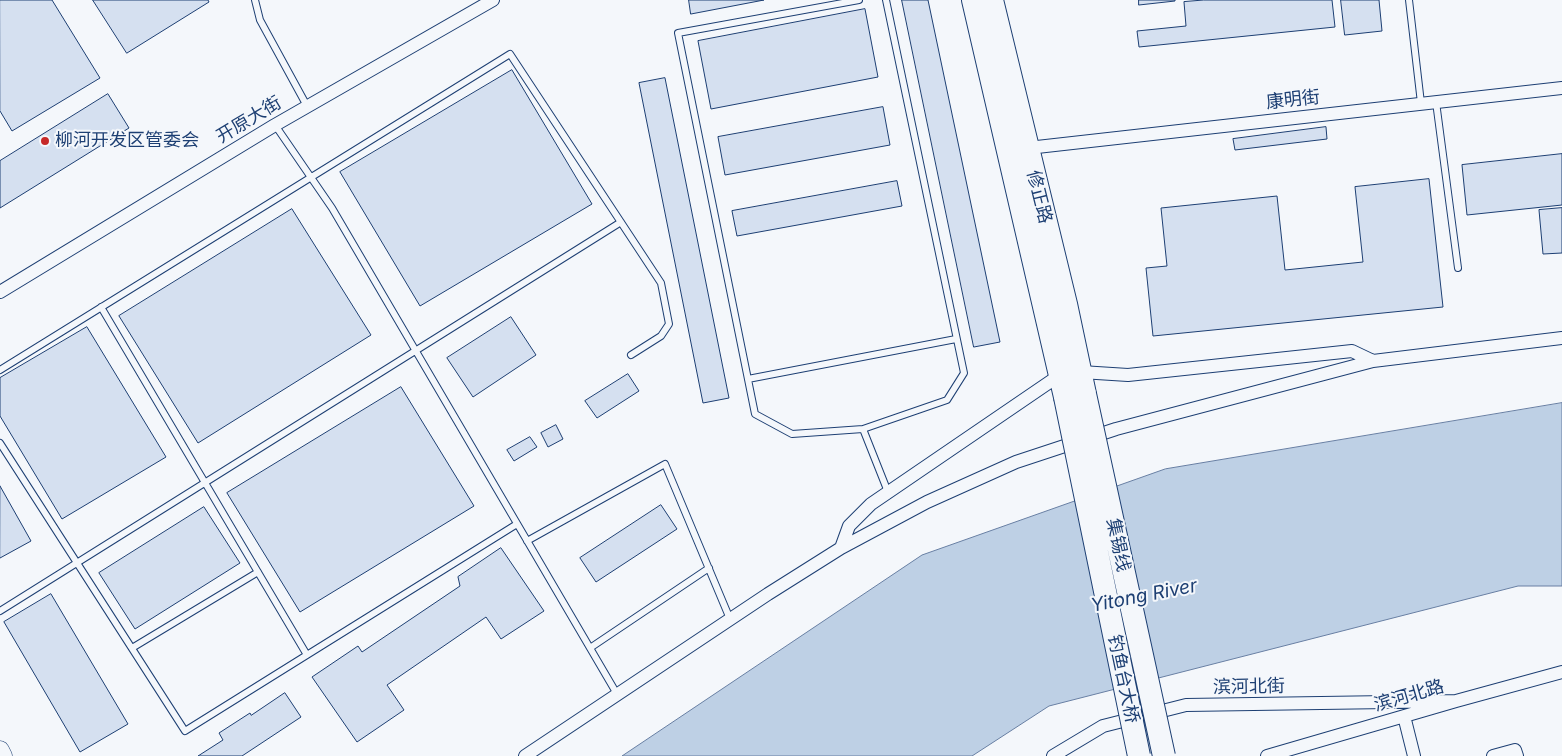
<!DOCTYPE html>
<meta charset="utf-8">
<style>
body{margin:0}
canvas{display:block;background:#f4f7fb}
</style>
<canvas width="1562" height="756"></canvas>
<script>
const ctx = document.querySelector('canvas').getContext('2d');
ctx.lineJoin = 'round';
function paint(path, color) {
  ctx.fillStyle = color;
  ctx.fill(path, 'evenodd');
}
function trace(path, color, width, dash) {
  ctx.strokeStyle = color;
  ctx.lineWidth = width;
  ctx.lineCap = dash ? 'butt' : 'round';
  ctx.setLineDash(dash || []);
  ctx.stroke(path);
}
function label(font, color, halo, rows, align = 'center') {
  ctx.font = font + ' Inter,"Noto Sans SC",sans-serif';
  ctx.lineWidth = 4;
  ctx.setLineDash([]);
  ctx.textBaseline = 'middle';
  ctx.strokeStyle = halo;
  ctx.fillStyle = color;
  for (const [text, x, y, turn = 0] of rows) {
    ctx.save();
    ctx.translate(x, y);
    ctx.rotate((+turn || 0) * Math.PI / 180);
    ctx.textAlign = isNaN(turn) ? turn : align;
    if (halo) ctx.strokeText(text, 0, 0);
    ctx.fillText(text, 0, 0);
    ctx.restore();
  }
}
const water = new Path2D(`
 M1562,403V586H1518L1049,706L972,756H622L922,555L1165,469Z`);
paint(water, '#bed0e5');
trace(water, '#687fa3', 1);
const building = new Path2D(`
 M0,0H52L100,78L12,131L0,111Z
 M93,0H208L209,2L127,53Z
 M689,0H764L691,14Z
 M902,0H928L1000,342L974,347Z
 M1139,0H1175V1L1139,5Z
 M1204,0H1332L1335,27L1139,47L1137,31L1186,26L1184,2Z
 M1341,0H1379L1382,31L1345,35Z
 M865,9L878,77L711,109L698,41Z
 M512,70L592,204L420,306L340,172Z
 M665,78L729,398L703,403L639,83Z
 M108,94L129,128L0,208V161Z
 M883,107L890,145L725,175L718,137Z
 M1326,127L1327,139L1235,150L1233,139Z
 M1562,154V205L1467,215L1462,165Z
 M1429,179L1443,307L1153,336L1146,268L1167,266L1161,208L1277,196L1285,270L1363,262L1355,187Z
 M897,181L902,206L737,236L732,211Z
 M1562,208V253L1543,254L1539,210Z
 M292,209L371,335L198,443L119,316Z
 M511,317L536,355L473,397L447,358Z
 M87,327L166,457L62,519L0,416V378Z
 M628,374L639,391L597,418L585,401Z
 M401,387L474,506L300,612L227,493Z
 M556,425L563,439L548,447L541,433Z
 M530,437L537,447L514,461L507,450Z
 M0,486L31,541L0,558Z
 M661,505L677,529L596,582L580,558Z
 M204,507L240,563L135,629L99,573Z
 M501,548L544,611L501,639L486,617L387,685L404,710L357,742L312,677L358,646L362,652L460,586L458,577Z
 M51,594L128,724L80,752L4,622Z
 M285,693L301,717L242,756H198L223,740L219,733L250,713L251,715Z`);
paint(building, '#d5e0f0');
trace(building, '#1d3f73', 1);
const lane = new Path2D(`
 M255,0L260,20L307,106
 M859,0L678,33L755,414L792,434L863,429
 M886,0L964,373L947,400L863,429L888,492
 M1409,0L1421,103
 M1436,102L1458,268
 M275,125L332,208L617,694
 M101,307L307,655
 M0,370L510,54L661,283L669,324L661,336L631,355
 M748,379L956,339
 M0,443L185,731L517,524
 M527,541L665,464L730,619
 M0,611L621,222
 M132,648L258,572
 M590,648L709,568`);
const street = new Path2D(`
 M1028,148L1562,88
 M0,292L275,125L493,0
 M841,548L927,502L1016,462L1116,429L1373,361L1562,338
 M1404,716L1414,756
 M525,756L768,594L841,548L849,526L871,504L1060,375L1081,372L1128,375L1352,351L1373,361
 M1053,756L1103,726L1186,705L1456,701
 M1267,756L1456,701L1562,672
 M1493,756L1515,750L1517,756`);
const secondary = new Path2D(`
 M0,750L3,756`);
const highway = new Path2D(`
 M973,0L1065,397
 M992,0L1066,304L1085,394`);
trace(lane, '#1d3f73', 8);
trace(street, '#1d3f73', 14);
trace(secondary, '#1d3f73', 19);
trace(highway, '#1d3f73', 24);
trace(lane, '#f4f7fb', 6);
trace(street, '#f4f7fb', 12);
trace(secondary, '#f4f7fb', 18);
trace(highway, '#f4f7fb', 22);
const highwayBridge = new Path2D(`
 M1085,394L1164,756
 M1065,397L1139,756`);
trace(highwayBridge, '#1d3f73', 24, []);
trace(highwayBridge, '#f4f7fb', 22);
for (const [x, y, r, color] of [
 [45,141,5,"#c62828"]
]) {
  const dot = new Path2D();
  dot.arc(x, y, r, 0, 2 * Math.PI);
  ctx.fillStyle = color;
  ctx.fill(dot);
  trace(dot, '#f4f7fb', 2);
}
label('18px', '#1d3f73', '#f4f7fb', [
 ["康明街",1293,100,-6],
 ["开原大街",249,120,-31],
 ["修正路",1039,197,76],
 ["集锡线",1118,545,78],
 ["钓鱼台大桥",1123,679,78],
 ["滨河北街",1249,687,-1],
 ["滨河北路",1409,696,-16]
]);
label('18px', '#1d3f73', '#f4f7fb', [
 ["柳河开发区管委会",55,141]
], 'left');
label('italic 19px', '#1d3f73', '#f4f7fb', [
 ["Yitong River",1144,596,-11]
]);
</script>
